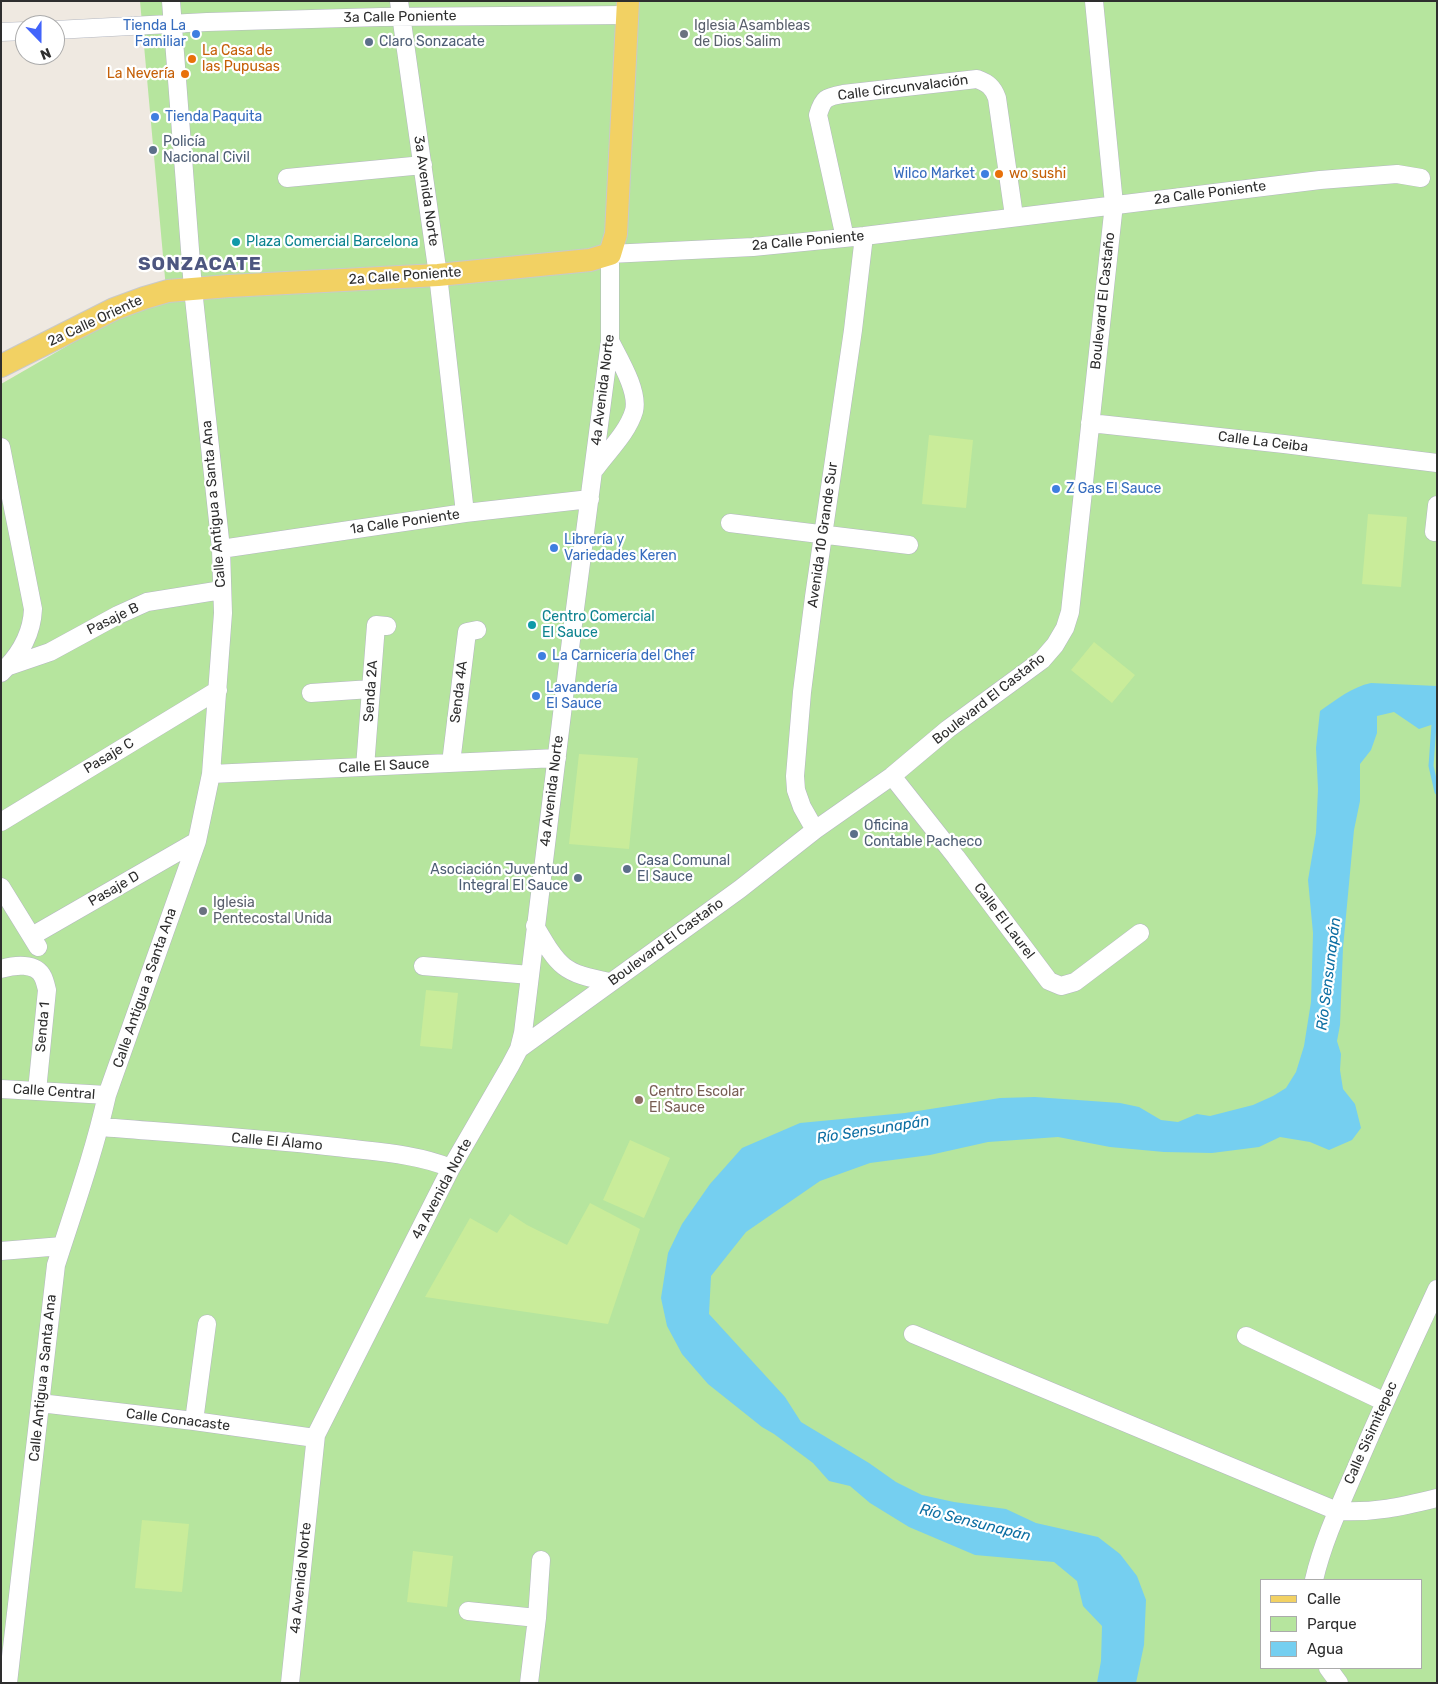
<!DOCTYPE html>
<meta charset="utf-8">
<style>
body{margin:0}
#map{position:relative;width:1438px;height:1684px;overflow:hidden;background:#efe9e1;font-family:Rubik,sans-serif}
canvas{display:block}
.frame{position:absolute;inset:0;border:2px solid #2e2e2e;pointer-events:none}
.legend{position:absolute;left:1260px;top:1579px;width:162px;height:90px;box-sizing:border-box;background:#fff;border:1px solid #ababab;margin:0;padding:6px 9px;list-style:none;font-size:15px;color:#2e2e2e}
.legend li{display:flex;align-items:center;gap:10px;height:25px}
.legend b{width:25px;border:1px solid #ababab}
.north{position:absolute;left:15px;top:15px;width:50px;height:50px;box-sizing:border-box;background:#fff;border:1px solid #ababab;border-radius:50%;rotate:158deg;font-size:14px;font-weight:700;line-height:20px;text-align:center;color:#2e2e2e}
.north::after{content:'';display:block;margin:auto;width:18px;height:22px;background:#4264fb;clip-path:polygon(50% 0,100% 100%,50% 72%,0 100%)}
</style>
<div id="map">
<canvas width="1438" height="1684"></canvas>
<div class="frame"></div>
<ul class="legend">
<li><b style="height:6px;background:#f2d163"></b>Calle</li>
<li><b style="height:14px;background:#b6e59e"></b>Parque</li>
<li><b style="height:14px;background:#75cff0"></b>Agua</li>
</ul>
<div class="north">N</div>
</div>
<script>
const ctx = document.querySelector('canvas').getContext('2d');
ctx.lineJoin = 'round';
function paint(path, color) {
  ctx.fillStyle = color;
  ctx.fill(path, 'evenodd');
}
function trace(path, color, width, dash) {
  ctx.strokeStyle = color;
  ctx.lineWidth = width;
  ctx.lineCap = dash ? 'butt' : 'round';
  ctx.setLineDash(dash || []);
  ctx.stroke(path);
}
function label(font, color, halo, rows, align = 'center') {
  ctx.font = font + ' Rubik,sans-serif';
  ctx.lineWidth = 4.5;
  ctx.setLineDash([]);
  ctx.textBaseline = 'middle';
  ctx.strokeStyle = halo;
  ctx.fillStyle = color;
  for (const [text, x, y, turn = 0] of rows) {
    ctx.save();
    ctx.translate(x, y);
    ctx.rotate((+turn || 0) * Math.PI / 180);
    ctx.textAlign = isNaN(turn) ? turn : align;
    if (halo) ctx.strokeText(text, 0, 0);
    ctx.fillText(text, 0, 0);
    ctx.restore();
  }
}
paint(new Path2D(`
 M140,1H1437V1683H1V384L166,289ZM1262,1580H1422V1668H1262Z`), '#b6e59e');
paint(new Path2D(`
 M929,435L973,440L966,508L922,504Z
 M1368,514L1407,517L1401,587L1362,584Z
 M1094,642L1135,675L1112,703L1071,670Z
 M579,754L638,758L629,849L569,844Z
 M426,990L458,993L452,1049L420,1046Z
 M630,1140L670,1158L644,1218L603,1200Z
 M590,1203L640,1229L608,1324L425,1297L470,1218L497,1233L510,1214L527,1225L567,1245Z
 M142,1520L189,1524L182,1592L135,1588Z
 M413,1551L453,1556L447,1607L407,1602Z`), '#c9ec9a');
paint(new Path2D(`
 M1371,683L1437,686V723L1419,729L1394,712L1377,716V733L1371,750L1360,764V801L1354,830L1343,948L1340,1025L1337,1041L1341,1054L1340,1070L1343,1089L1355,1104L1361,1128L1352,1140L1329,1150L1310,1142L1280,1137L1259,1147L1212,1153L1164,1152L1110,1147L1058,1137L988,1142L930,1155L870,1163L820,1181L746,1232L711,1276L709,1314L785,1397L801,1422L869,1463L896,1482L922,1495L954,1502L1006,1509L1036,1523L1098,1537L1120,1554L1137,1576L1146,1600L1144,1645L1136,1683H1097L1101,1661L1102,1626L1083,1606L1077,1581L1054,1562L975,1555L909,1527L870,1503L850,1486L829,1481L813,1463L774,1434L762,1427L708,1384L682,1354L667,1326L661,1298L668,1253L682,1224L710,1184L742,1148L800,1123L905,1113L1000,1098L1035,1097L1120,1103L1139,1107L1161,1120L1178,1122L1197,1114L1210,1116L1253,1105L1273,1096L1286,1088L1296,1072L1304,1046L1311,1002L1313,933L1308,880L1316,833L1318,789L1316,748L1320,711C1337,699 1352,687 1371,683Z`), '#75cff0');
trace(new Path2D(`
 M1434,724L1431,766L1437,792`), '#75cff0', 5);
const minor = new Path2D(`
 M399,1L438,275L465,513
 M55,30L207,22L381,17L627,15
 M1,32L25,31
 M287,178L423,165
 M845,238L818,115C823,98 826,97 843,94L977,79C988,83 993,87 997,98L1014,216
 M1090,423L1284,444L1437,463
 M1,447L33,609C32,634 20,655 1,673
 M595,469C608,451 628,432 634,411C639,391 619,359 610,341
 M730,523L909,545
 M1434,532L1437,505
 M221,549L465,513L590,499
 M9,666L50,652L118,615L147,602L222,590
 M311,693L371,689
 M451,763L467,632L477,630
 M365,767L376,625L387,626
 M211,774L557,758
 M892,776L956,857L1049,981L1061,986L1075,982L1140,933
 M1,822L218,690
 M815,830L802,807L796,790L795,776L802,692L814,597L853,330L864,236
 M1,887L38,947
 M535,926C559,967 562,973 610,982
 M32,936L197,841
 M423,966L530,975
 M1,969C14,965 36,962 43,977C45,981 46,986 47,990L37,1091
 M519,1049L740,889L815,830L892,776L948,729L1042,660L1055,645L1065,628L1070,612L1114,204L1094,1
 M1,1089L107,1095
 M100,1127C178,1133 257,1138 336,1147C375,1152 414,1153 451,1168
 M1,1251L62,1246
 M913,1334L1337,1511C1375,1513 1400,1507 1437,1498
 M1246,1336L1385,1402
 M40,1403L194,1421L315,1438
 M194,1421L207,1324
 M1314,1580C1323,1541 1341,1503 1357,1466C1382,1407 1410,1348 1437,1289
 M468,1611L537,1618
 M1328,1668L1339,1683
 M8,1683L56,1265C74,1209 94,1153 107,1095L197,841L211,774L223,613L221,549L193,289L171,1
 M290,1683L316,1435L451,1168L510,1066L519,1049L523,1033L572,632L610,341V254L753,247L864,236L1320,180L1397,174L1421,178
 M529,1683L537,1618L541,1560`);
const major = new Path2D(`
 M1,366L114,309L144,298L168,291L229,286L438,275L590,260L610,254L616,234L628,1`);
trace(minor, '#b4b7c1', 19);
trace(major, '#c9c9c9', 24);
trace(minor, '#fff', 18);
trace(major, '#f2d163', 22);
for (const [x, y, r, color] of [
 [196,34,5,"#3f7fe0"],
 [684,34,5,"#6b7280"],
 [369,42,5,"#5c6f8a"],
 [192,59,5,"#e8710a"],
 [185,74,5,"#e8710a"],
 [155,117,5,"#3f7fe0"],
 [153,150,5,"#5c6f8a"],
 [985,174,5,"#3f7fe0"],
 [999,174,5,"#e8710a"],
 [236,242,5,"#0f9aa8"],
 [1056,489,5,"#3f7fe0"],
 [554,548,5,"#3f7fe0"],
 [532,625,5,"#0f9aa8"],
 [542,656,5,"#3f7fe0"],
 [536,696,5,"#3f7fe0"],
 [854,834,5,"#5c6f8a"],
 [627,869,5,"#5c6f8a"],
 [578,878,5,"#5c6f8a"],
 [203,911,5,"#6b7280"],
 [639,1100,5,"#8d6e63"]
]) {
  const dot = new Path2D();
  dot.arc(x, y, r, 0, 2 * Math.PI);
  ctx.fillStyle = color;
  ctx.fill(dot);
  trace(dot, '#fff', 2);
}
label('14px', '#2e2e2e', '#fff', [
 ["3a Calle Poniente",400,17,-1],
 ["Calle Circunvalación",903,88,-7],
 ["3a Avenida Norte",426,191,82],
 ["2a Calle Poniente",1210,193,-7],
 ["2a Calle Poniente",808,241,-5],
 ["2a Calle Poniente",405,276,-4],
 ["Boulevard El Castaño",1103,301,-84],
 ["2a Calle Oriente",95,321,-25],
 ["4a Avenida Norte",603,390,-83],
 ["Calle La Ceiba",1263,442,7],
 ["Calle Antigua a Santa Ana",214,504,-95],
 ["1a Calle Poniente",405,522,-8],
 ["Avenida 10 Grande Sur",823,535,-82],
 ["Pasaje B",113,619,-26],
 ["Senda 2A",371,691,-86],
 ["Senda 4A",459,692,-83],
 ["Boulevard El Castaño",989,699,-38],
 ["Pasaje C",109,756,-31],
 ["Calle El Sauce",384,766,-3],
 ["4a Avenida Norte",552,791,-83],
 ["Pasaje D",114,889,-30],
 ["Calle El Laurel",1004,921,53],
 ["Boulevard El Castaño",666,942,-36],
 ["Calle Antigua a Santa Ana",145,988,-71],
 ["Senda 1",43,1027,-85],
 ["Calle Central",54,1092,4],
 ["Calle El Álamo",277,1142,5],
 ["4a Avenida Norte",442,1189,-62],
 ["Calle Antigua a Santa Ana",43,1378,-84],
 ["Calle Conacaste",178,1420,7],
 ["Calle Sisimitepec",1371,1433,-66],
 ["4a Avenida Norte",301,1578,-84]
]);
label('14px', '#366cbe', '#fff', [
 ["Tienda La",186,26,"right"],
 ["Familiar",186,42,"right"],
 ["Tienda Paquita",165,117],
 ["Wilco Market",975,174,"right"],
 ["Z Gas El Sauce",1066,489],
 ["Librería y",564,540],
 ["Variedades Keren",564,556],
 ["La Carnicería del Chef",552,656],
 ["Lavandería",546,688],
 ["El Sauce",546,704]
], 'left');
label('14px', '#5b616d', '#fff', [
 ["Iglesia Asambleas",694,26],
 ["de Dios Salim",694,42],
 ["Iglesia",213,903],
 ["Pentecostal Unida",213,919]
], 'left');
label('14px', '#4e5e75', '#fff', [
 ["Claro Sonzacate",379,42],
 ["Policía",163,142],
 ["Nacional Civil",163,158],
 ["Oficina",864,826],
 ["Contable Pacheco",864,842],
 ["Casa Comunal",637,861],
 ["El Sauce",637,877],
 ["Asociación Juventud",568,870,"right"],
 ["Integral El Sauce",568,886,"right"]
], 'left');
label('14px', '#c56008', '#fff', [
 ["La Casa de",202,51],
 ["las Pupusas",202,67],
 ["La Nevería",175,74,"right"],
 ["wo sushi",1009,174]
], 'left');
label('14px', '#0d838f', '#fff', [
 ["Plaza Comercial Barcelona",246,242],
 ["Centro Comercial",542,617],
 ["El Sauce",542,633]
], 'left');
label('14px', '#785e54', '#fff', [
 ["Centro Escolar",649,1092],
 ["El Sauce",649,1108]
], 'left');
label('italic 15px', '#0d6fa3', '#fff', [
 ["Río Sensunapán",1329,974,-83],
 ["Río Sensunapán",873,1130,-9],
 ["Río Sensunapán",975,1523,14]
]);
ctx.letterSpacing = '1px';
label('bold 19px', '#4d5680', '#fff', [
 ["SONZACATE",200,265]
]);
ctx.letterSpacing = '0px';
</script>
